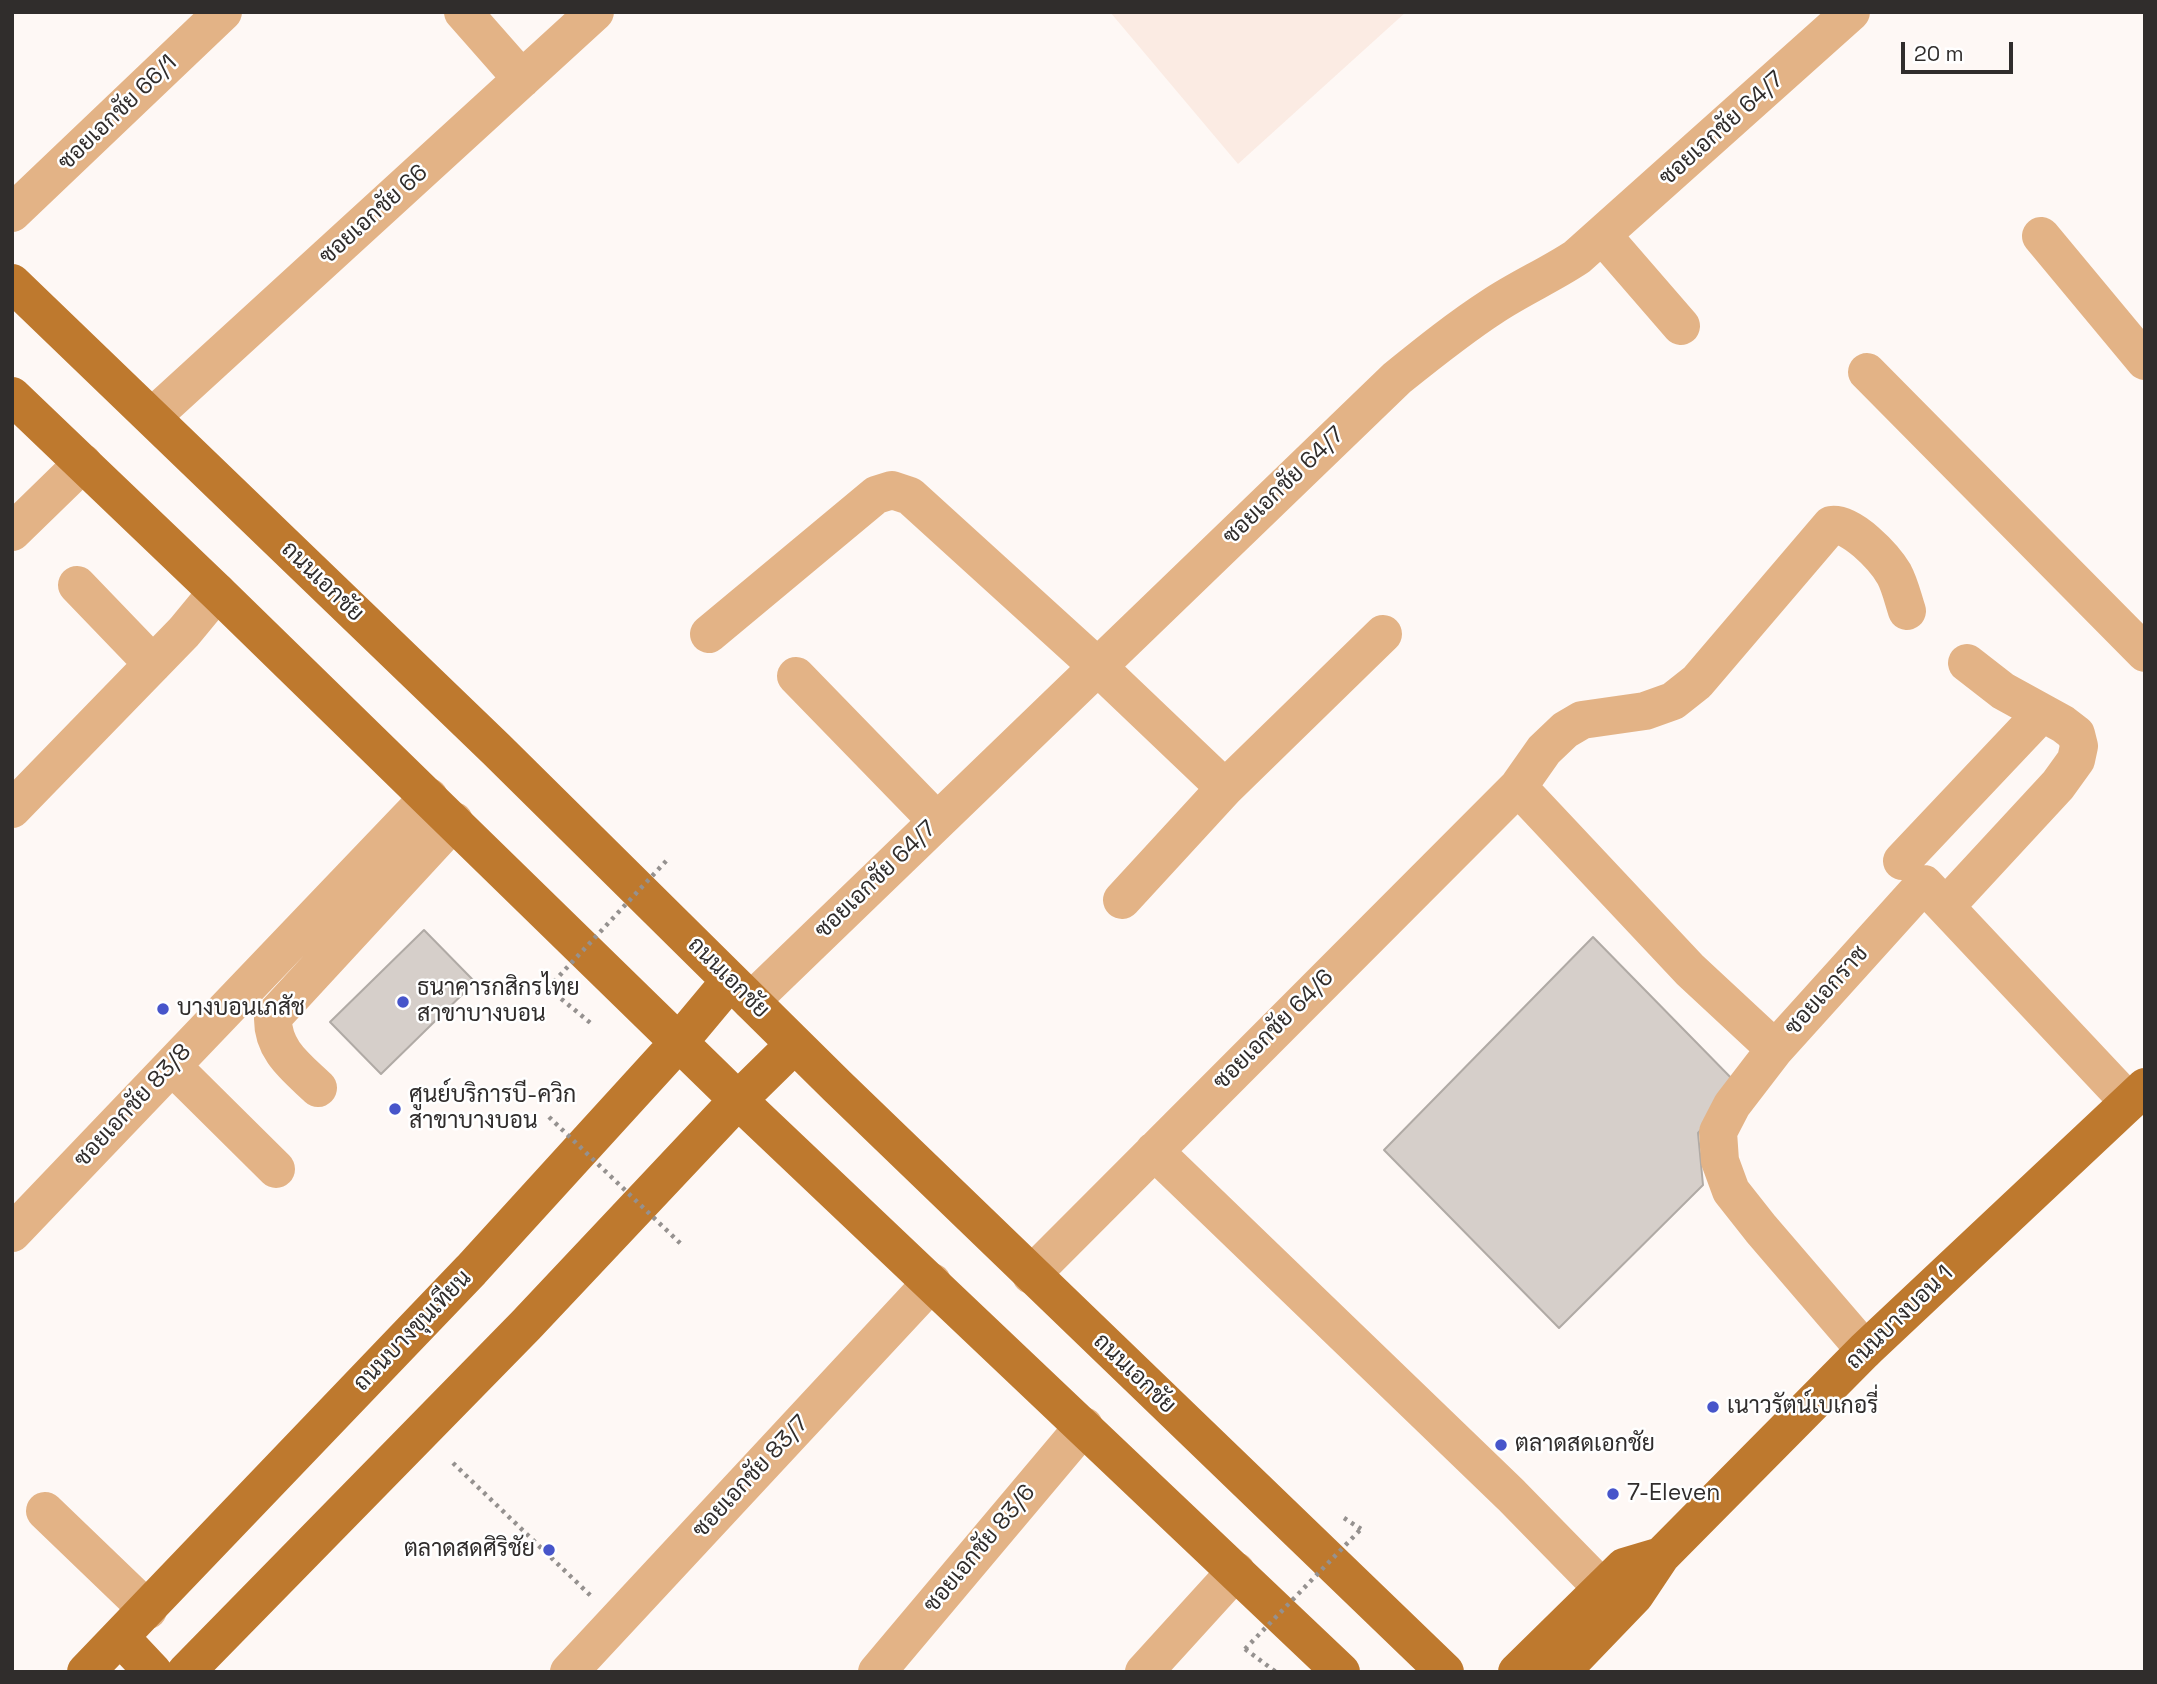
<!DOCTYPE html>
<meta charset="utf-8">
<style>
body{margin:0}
#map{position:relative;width:2157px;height:1684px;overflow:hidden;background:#fef8f5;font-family:"Space Grotesk",sans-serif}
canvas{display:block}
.frame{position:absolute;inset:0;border:14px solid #302d2c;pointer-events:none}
.scale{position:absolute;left:1901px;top:42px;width:112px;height:32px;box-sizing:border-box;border:4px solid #302d2c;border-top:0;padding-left:9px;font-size:21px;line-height:24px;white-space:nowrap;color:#302d2c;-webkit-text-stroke:5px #fff;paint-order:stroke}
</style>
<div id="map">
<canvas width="2157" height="1684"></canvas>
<div class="frame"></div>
<div class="scale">20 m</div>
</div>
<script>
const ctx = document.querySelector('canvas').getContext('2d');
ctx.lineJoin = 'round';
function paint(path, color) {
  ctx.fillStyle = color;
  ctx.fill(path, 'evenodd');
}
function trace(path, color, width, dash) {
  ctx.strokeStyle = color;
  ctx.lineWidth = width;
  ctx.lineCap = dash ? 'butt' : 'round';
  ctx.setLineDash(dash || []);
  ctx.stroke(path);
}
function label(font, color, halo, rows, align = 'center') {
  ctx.font = font + ' "Space Grotesk",Sarabun,sans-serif';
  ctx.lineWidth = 5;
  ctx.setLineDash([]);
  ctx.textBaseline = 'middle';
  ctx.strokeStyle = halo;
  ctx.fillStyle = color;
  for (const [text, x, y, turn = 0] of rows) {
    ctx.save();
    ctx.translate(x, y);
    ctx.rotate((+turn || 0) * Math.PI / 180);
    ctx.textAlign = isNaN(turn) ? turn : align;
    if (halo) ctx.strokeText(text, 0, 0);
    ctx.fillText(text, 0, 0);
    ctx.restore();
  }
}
paint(new Path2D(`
 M1110,12H1406L1238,164Z`), '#fbebe3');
const building = new Path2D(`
 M424,930L475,982L381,1074L330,1022Z
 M1593,937L1740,1087L1698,1133L1703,1185L1559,1328L1384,1150Z`);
paint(building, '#d6cfca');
trace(building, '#b0aaa5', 2);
trace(new Path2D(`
 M548,988L593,1025
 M453,1463L591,1596
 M1344,1518L1361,1529
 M1245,1649L1276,1672`), '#95918f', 4.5, [3.5, 5]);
trace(new Path2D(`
 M463,12L522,79
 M12,213L223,12
 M1603,236L1681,326
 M2041,236L2145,361
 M1867,372L2145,653
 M152,417L595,12
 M12,532L83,463
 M77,585L153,664
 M709,634L876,495L892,490L910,496L1097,666L1225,788L1383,634
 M796,676L937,821
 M1518,787L1690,970L1775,1049L1924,884L2129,1102
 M12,809L184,632L217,592
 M1902,861L2042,713
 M1122,900L1225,788
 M1946,906L2058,785L2076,760L2079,746L2076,734L2063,724L2003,691L1967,663
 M751,1001L1397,378C1428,353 1459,328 1493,306C1520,288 1550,275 1577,257L1851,12
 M1775,1049L1732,1105L1718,1132L1720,1161L1731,1191L1761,1229L1865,1350
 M172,1066L276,1169
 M318,1088C296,1067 272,1050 273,1017L454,821
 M1154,1151L1511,1495L1602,1588
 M12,1233L429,797
 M1031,1275L1518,787L1544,750L1565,730L1582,720L1645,711L1673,701L1697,682L1831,525C1851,522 1884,557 1894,574C1900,585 1903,599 1907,611
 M45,1511L148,1610
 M569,1672L932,1282
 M877,1672L1084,1426
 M1144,1672L1236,1571`), '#e3b386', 38);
trace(new Path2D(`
 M12,283L496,749L837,1086L1445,1672
 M12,396L217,592L738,1100L1341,1672
 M121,1638L153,1672
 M86,1672L471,1270L679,1042L730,981
 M186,1672L526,1325L738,1100L794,1045
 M1517,1672L1624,1567L1661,1556
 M1561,1672L1635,1595L1661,1556L1865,1350L2145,1087`), '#be792e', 38);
trace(new Path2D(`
 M548,988L667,860
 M549,1117L681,1244
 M1245,1649L1361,1529`), '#95918f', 4.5, [3.5, 5]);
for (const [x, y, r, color] of [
 [403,1002,7,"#4755ca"],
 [163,1009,7,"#4755ca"],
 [395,1109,7,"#4755ca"],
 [1713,1407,7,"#4755ca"],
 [1501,1445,7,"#4755ca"],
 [1613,1494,7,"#4755ca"],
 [549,1550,7,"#4755ca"]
]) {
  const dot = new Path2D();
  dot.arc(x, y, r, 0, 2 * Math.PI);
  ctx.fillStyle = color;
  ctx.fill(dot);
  trace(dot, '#fff', 2.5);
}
label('23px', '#302d2c', '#fff', [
 ["ซอยเอกชัย 66/1",118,113,-44],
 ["ซอยเอกชัย 64/7",1722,129,-42],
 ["ซอยเอกชัย 66",374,215,-42],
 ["ซอยเอกชัย 64/7",1284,486,-44],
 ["ถนนเอกชัย",322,582,44],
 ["ซอยเอกชัย 64/7",876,880,-44],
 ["ถนนเอกชัย",728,978,45],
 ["ซอยเอกราช",1827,991,-48],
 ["ซอยเอกชัย 64/6",1274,1030,-45],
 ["ซอยเอกชัย 83/8",133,1106,-47],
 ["ถนนบางบอน 1",1900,1318,-44],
 ["ถนนบางขุนเทียน",413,1331,-46],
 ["ถนนเอกชัย",1134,1374,44],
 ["ซอยเอกชัย 83/7",751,1477,-47],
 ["ซอยเอกชัย 83/6",980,1549,-50]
]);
label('23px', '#302d2c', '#fff', [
 ["ธนาคารกสิกรไทย",417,989],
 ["สาขาบางบอน",417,1015],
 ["บางบอนเภสัช",177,1009],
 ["ศูนย์บริการบี-ควิก",409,1096],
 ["สาขาบางบอน",409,1122],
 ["เนาวรัตน์เบเกอรี่",1727,1407],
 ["ตลาดสดเอกชัย",1515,1445],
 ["7-Eleven",1627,1494],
 ["ตลาดสดศิริชัย",535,1550,"right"]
], 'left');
</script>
